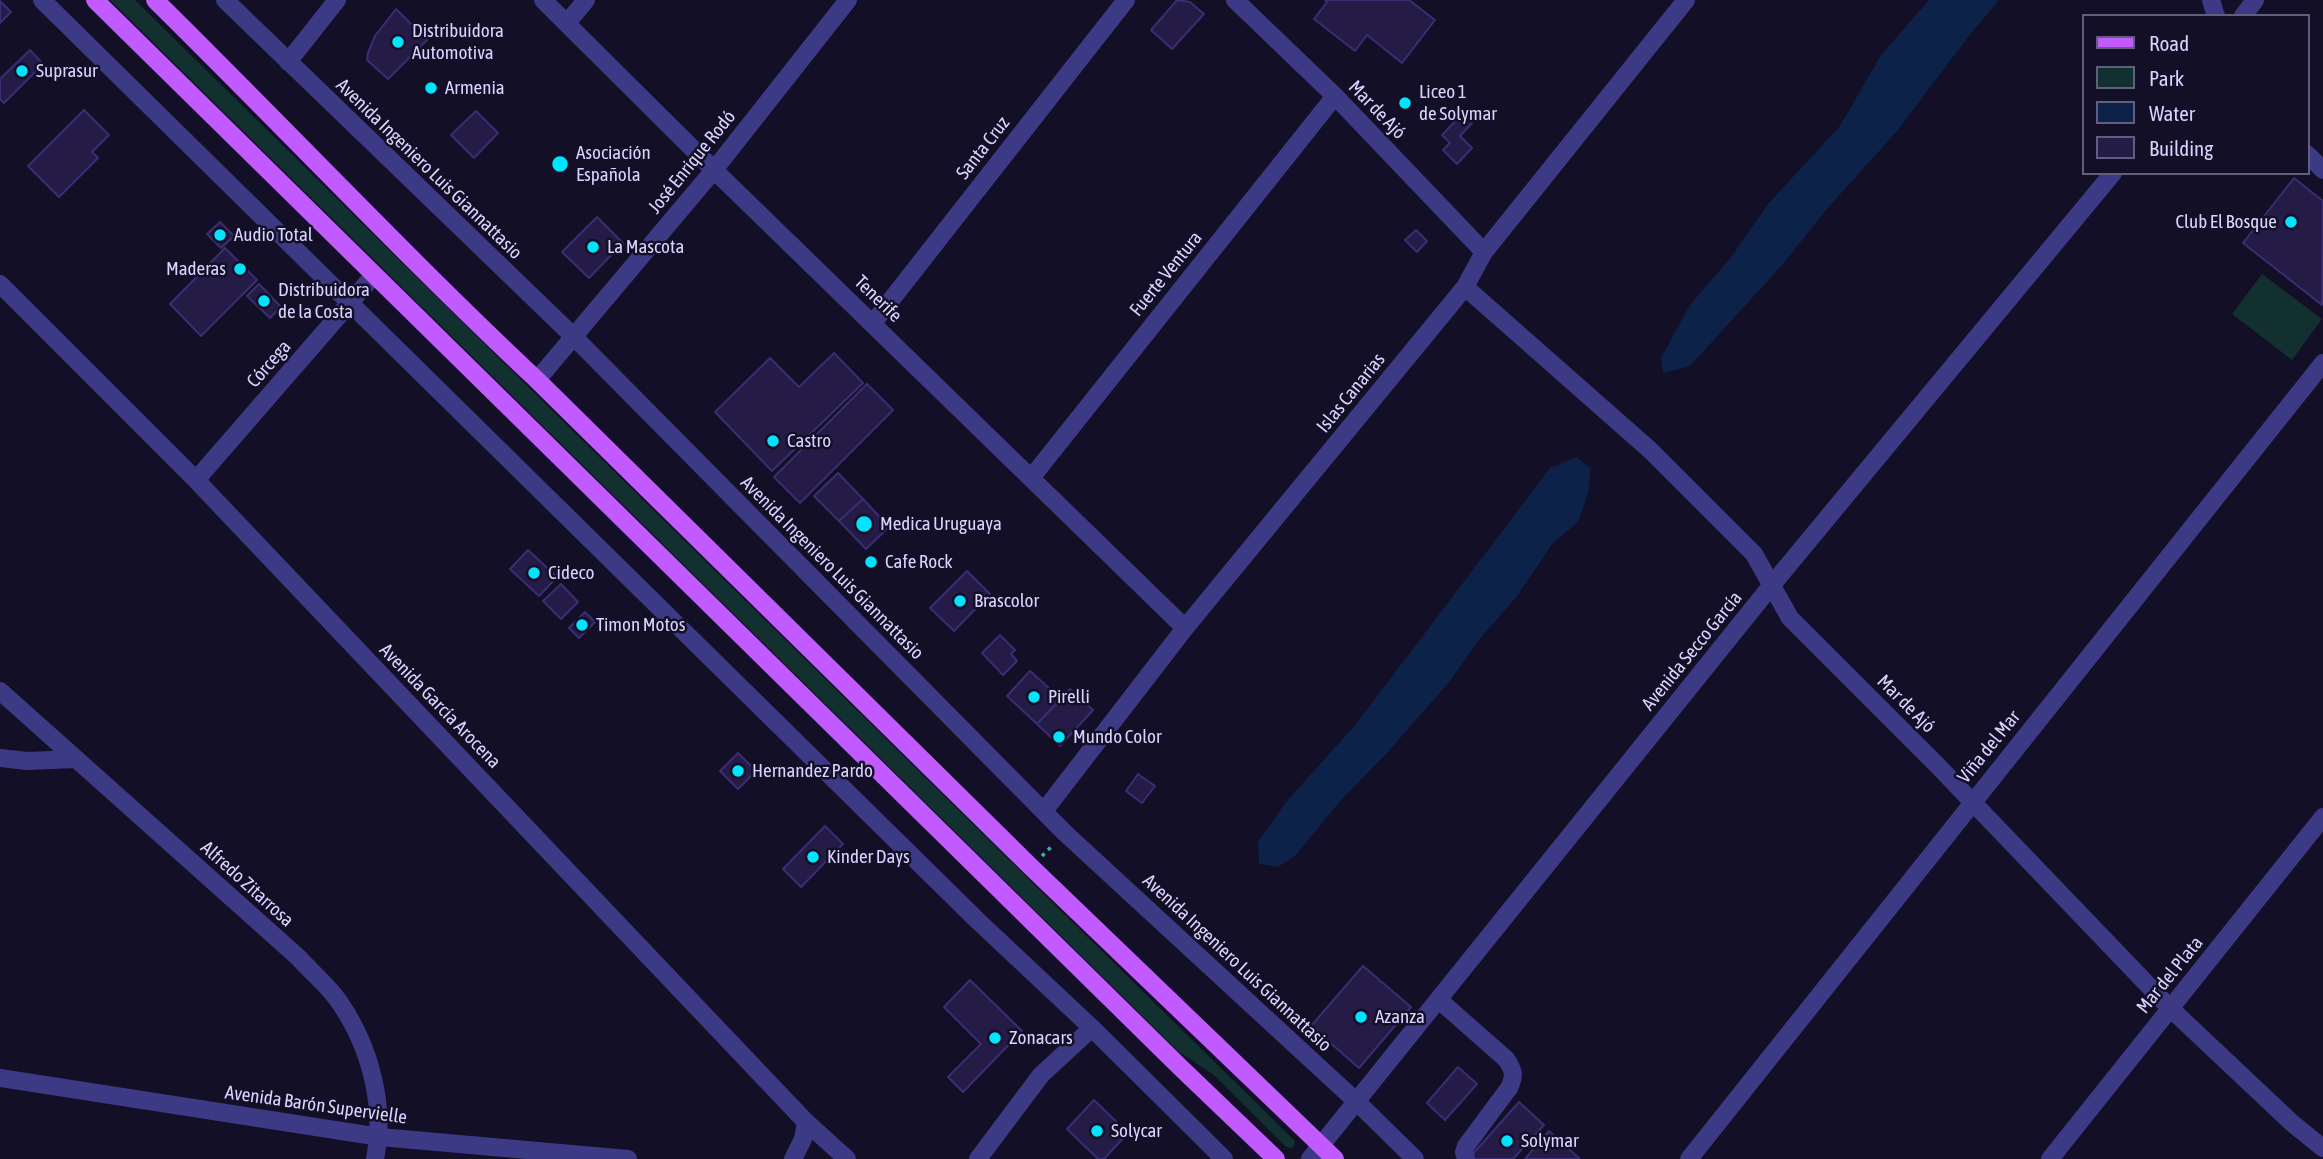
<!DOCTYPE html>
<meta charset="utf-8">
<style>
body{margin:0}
#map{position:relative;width:2323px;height:1159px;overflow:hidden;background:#130f26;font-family:"Asap Condensed",sans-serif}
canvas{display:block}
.legend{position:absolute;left:2082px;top:14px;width:228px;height:161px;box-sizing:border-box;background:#130f26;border:2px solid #625e7d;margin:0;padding:9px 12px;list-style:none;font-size:21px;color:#d9d4ff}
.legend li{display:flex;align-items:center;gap:14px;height:35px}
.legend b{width:35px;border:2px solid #625e7d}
</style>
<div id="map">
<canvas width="2323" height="1159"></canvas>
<ul class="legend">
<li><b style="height:9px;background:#c25bff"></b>Road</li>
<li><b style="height:19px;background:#12302f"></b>Park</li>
<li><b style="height:19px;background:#0c2248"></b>Water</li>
<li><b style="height:19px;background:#241b47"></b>Building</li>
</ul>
</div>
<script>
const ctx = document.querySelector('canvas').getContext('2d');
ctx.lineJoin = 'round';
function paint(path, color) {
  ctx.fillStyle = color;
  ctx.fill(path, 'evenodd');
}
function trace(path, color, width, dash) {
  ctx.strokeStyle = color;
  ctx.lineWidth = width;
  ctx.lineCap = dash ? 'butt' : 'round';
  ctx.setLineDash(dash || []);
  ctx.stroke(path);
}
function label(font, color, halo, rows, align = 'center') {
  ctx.font = font + ' "Asap Condensed",sans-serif';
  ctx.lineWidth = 5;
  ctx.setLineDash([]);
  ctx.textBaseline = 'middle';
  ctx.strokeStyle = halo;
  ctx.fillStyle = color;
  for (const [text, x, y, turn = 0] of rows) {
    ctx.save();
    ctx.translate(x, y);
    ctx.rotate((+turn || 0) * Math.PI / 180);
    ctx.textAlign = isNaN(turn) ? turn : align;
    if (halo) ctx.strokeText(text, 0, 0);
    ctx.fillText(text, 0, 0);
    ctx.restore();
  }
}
paint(new Path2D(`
 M110,0H135L1295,1141L1294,1145L1292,1148L1286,1147L1214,1075L1179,1052Z
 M2262,274L2322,319L2292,360L2232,314Z`), '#12302f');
paint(new Path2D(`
 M1929,0H1999L1968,37L1898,130L1826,210L1783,264L1690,366L1663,373L1661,358L1690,305L1729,260L1769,203L1840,126L1881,55Z
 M1576,457L1591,469L1588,493L1578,522L1553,543L1517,596L1478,641L1450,681L1388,752L1340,801L1296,855L1278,867L1259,864L1258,842L1286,802L1356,724L1550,468Z`), '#0c2248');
const building = new Path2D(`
 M1177,0L1190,2L1204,14L1172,49L1151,30Z
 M1325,0H1409L1435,20L1402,63L1367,35L1355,51L1314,19L1327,2Z
 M0,1L11,12L0,23Z
 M396,9L427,40L388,79L367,60L368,53L375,36Z
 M30,50L43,64L4,103L0,99V79Z
 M84,110L109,135L92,152L98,158L59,197L28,166Z
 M476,111L498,133L474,158L451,135Z
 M1463,113L1472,123L1460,136L1472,148L1457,164L1443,150L1450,143L1442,135Z
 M2294,178L2323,201L2322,305L2243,243Z
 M597,217L623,243L589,278L562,252Z
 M220,222L234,236L221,248L207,234Z
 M1416,230L1427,241L1417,252L1405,240Z
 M225,248L257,280L201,336L170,304Z
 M259,284L281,307L270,318L247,296Z
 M834,353L863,383L772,471L715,412L770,358L799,387Z
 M867,384L893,410L800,503L774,477Z
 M838,473L863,499L839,521L814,496Z
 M863,499L889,527L866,549L839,521Z
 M528,550L557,577L539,596L510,569Z
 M967,571L990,594L954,631L930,608Z
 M561,584L578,602L561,619L543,601Z
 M585,612L595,622L579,638L569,628Z
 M1000,635L1015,650L1011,654L1017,661L1003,675L982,653Z
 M1030,671L1061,699L1037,724L1007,696Z
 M1070,689L1093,710L1060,746L1037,724Z
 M738,753L756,771L738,789L720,771Z
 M1138,774L1155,786L1142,803L1126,791Z
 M825,826L843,844L801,887L783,869Z
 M1363,966L1411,1007L1359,1068L1311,1026Z
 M970,980L1022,1031L963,1092L948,1077L981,1044L944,1007Z
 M1458,1067L1477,1084L1445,1120L1427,1103Z
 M1094,1100L1128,1133L1104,1159H1098L1067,1129Z
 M1519,1102L1544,1125L1513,1159H1473L1471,1156Z
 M1549,1131L1580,1159H1525Z`);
paint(building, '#241b47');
trace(building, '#3b2d73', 2);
trace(new Path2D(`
 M1042,856L1054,844`), '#2fb8b0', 3.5, [3.5, 5]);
trace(new Path2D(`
 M42,0L978,921L1092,1028L1224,1159
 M225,0L573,336L1065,833L1358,1103L1415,1159
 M543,0L714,170L1185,628
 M1235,0L1335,96L1484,252
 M2211,0L2216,16
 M2243,16L2255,0
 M567,23L586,0
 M288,62L337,0
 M2307,154L2323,170
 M0,284L196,480L806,1122L847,1159
 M1465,287L1650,450L1754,554L1790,618L1936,764L2170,1008L2292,1123L2323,1148
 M873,323L1126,0
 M537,380L714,170L848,0
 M1031,478L1335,96
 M196,480L374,275
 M0,691L299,958C312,973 329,986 340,1003C370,1047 386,1106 375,1159
 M0,758L27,761L76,759
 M1044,811L1185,628L1465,287L1484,252L1686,0
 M1439,1000L1506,1059C1514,1070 1515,1076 1509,1088L1466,1146L1464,1152L1466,1159
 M0,1078L380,1137L628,1159
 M793,1159L803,1139L806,1122
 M978,1159L1041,1075L1092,1028
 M1310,1159L1771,586L2113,173
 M1689,1159L2323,363
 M2050,1159L2323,817`), '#3d3a85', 18);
trace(new Path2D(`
 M95,0L1181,1068L1276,1159
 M155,0C283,126 406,257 537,380L1031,867L1335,1159`), '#c25bff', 18);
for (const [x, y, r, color] of [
 [398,42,7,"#00e5ff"],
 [22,71,7,"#00e5ff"],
 [431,88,7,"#00e5ff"],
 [1405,103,7,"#00e5ff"],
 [560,164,9,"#00e5ff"],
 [2291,222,7,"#00e5ff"],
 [220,235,7,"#00e5ff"],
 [593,247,7,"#00e5ff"],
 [240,269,7,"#00e5ff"],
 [264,301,7,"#00e5ff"],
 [773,441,7,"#00e5ff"],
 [864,524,9,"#00e5ff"],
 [871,562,7,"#00e5ff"],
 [534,573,7,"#00e5ff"],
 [960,601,7,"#00e5ff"],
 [582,625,7,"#00e5ff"],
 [1034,697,7,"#00e5ff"],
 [1059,737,7,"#00e5ff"],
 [738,771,7,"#00e5ff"],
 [813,857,7,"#00e5ff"],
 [1361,1017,7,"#00e5ff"],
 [995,1038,7,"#00e5ff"],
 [1097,1131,7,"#00e5ff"],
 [1507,1141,7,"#00e5ff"]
]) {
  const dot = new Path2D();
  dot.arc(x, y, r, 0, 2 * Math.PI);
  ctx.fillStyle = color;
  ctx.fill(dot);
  trace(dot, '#130f26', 2.5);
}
label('19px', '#d9d4ff', '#130f26', [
 ["Distribuidora",412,31],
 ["Automotiva",412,53],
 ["Suprasur",36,71],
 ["Armenia",445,88],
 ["Liceo 1",1419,92],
 ["de Solymar",1419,114],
 ["Asociación",576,153],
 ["Española",576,175],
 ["Club El Bosque",2277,222,"right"],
 ["Audio Total",234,235],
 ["La Mascota",607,247],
 ["Maderas",226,269,"right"],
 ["Distribuidora",278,290],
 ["de la Costa",278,312],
 ["Castro",787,441],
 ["Medica Uruguaya",880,524],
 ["Cafe Rock",885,562],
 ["Cideco",548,573],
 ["Brascolor",974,601],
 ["Timon Motos",596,625],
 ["Pirelli",1048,697],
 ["Mundo Color",1073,737],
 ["Hernandez Pardo",752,771],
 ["Kinder Days",827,857],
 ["Azanza",1375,1017],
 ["Zonacars",1009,1038],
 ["Solycar",1111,1131],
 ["Solymar",1521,1141]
], 'left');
label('19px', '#d9d4ff', '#130f26', [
 ["Mar de Ajó",1377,110,46],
 ["Santa Cruz",983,148,-52],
 ["José Enrique Rodó",692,162,-51],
 ["Avenida Ingeniero Luis Giannattasio",429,169,44],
 ["Fuerte Ventura",1166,274,-51],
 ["Tenerife",878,299,44],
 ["Córcega",269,364,-49],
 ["Islas Canarias",1351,393,-51],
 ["Avenida Ingeniero Luis Giannattasio",832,568,45],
 ["Avenida Secco García",1692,651,-51],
 ["Mar de Ajó",1906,704,45],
 ["Avenida García Arocena",440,706,46],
 ["Viña del Mar",1989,747,-51],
 ["Alfredo Zitarrosa",247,884,42],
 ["Avenida Ingeniero Luis Giannattasio",1237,963,43],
 ["Mar del Plata",2170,975,-51],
 ["Avenida Barón Supervielle",316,1105,8]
]);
</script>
